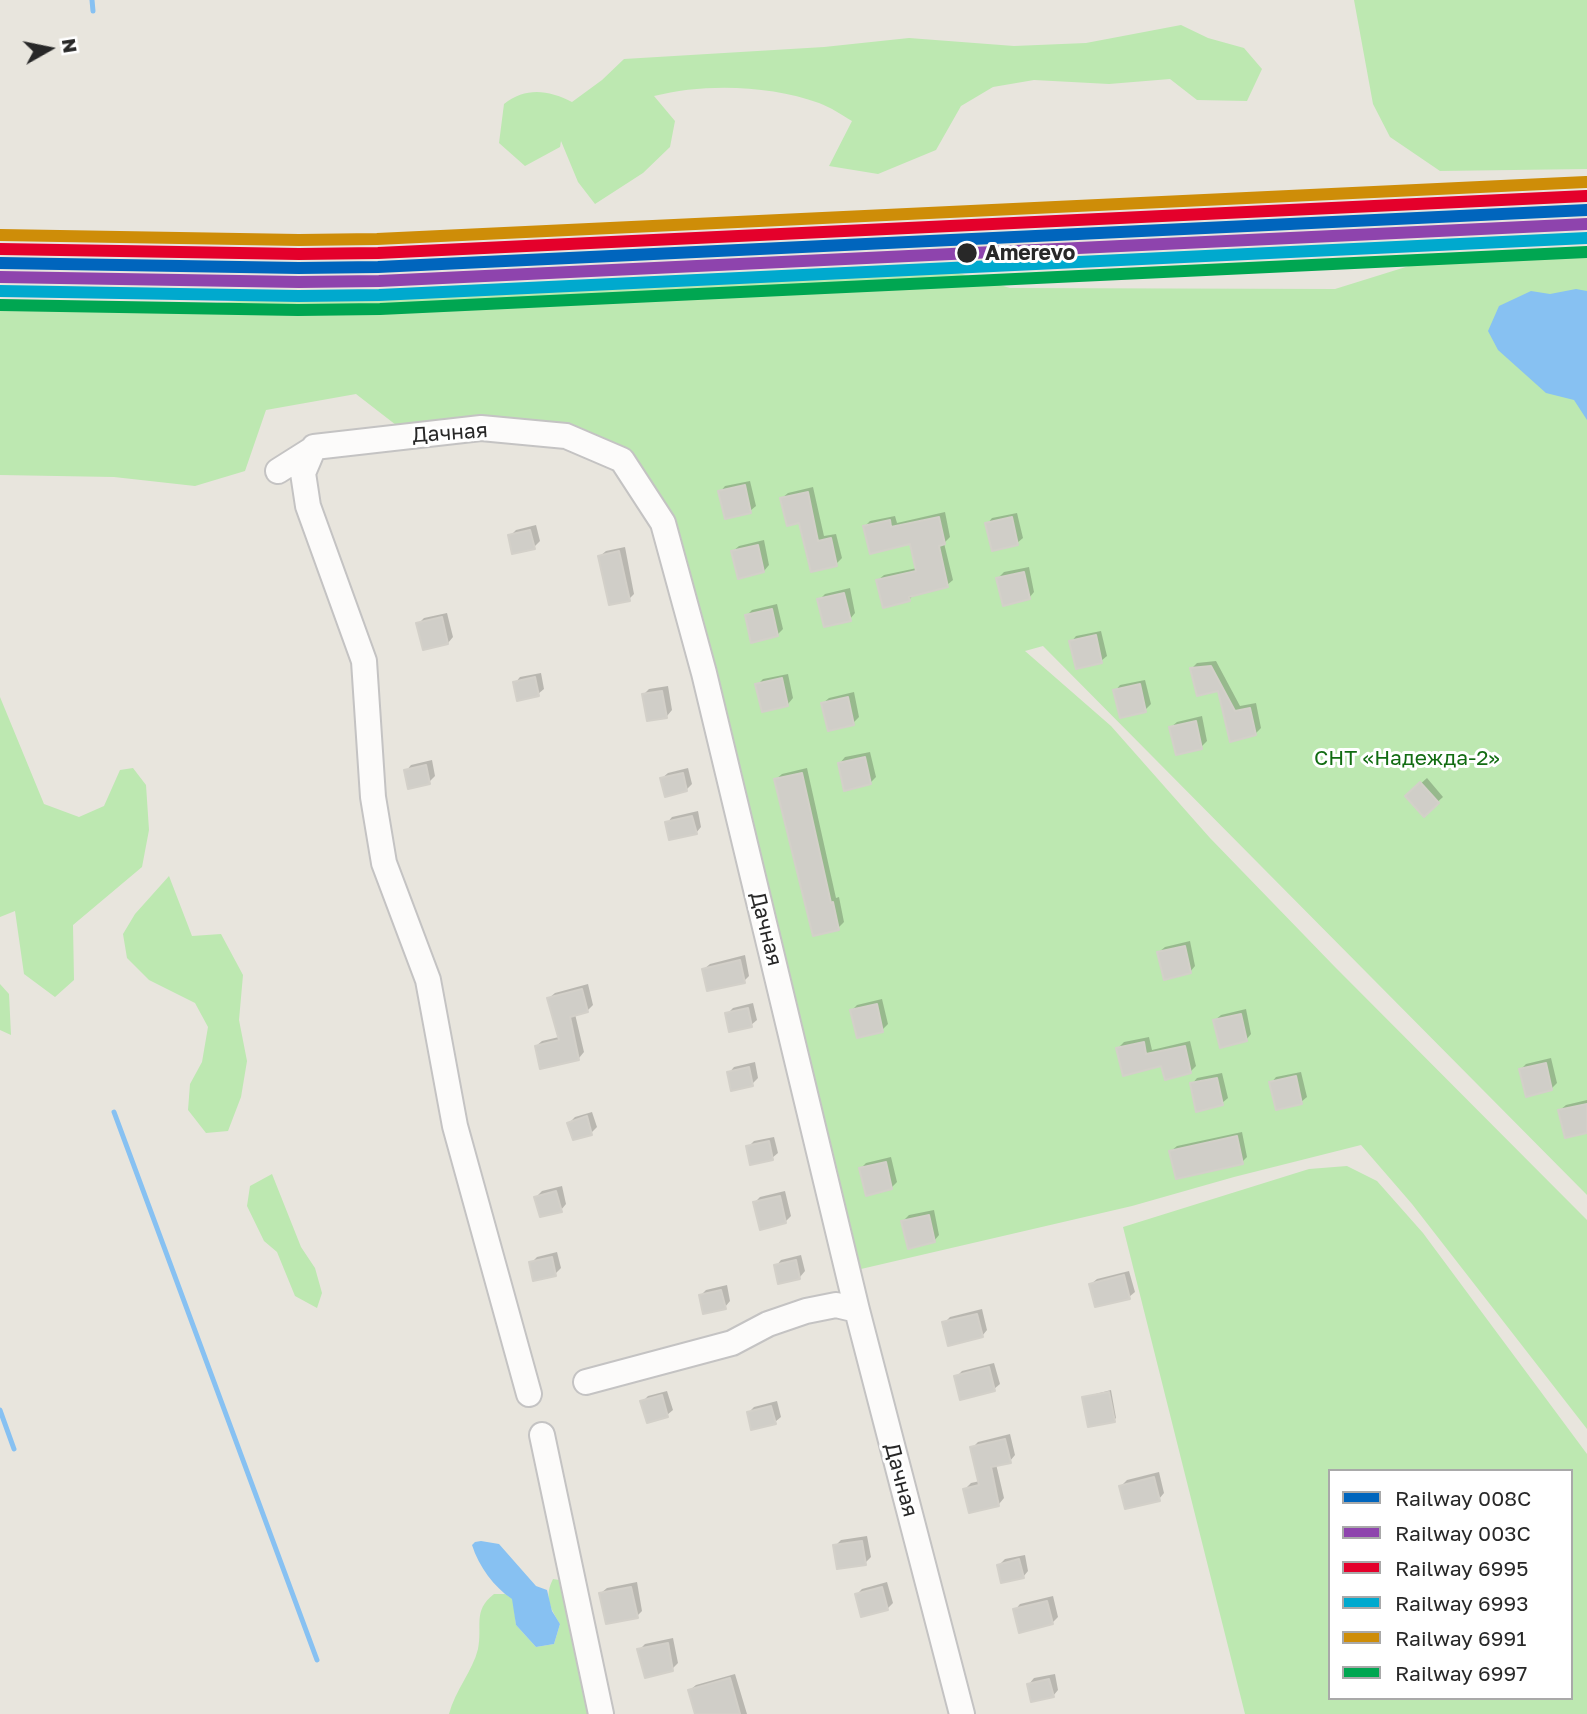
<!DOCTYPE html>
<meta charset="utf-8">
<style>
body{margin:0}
#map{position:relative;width:1587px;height:1714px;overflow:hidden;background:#e8e5dd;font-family:"Golos Text",sans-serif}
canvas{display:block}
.legend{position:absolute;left:1328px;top:1469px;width:245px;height:231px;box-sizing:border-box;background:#fff;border:2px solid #a9a9a9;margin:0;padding:9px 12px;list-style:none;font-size:21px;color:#282828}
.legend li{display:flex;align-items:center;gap:14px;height:35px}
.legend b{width:35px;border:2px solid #a9a9a9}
.north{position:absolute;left:14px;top:14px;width:70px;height:70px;-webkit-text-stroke:5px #fff;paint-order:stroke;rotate:81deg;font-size:19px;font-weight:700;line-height:28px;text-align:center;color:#282828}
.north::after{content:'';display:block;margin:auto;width:24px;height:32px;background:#282828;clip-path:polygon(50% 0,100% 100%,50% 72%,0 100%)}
</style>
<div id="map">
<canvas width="1587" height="1714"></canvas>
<ul class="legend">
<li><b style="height:9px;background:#0065bd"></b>Railway 008С</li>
<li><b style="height:9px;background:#8e44ad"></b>Railway 003С</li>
<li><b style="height:9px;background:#e4002b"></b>Railway 6995</li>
<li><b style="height:9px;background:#00a9ce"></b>Railway 6993</li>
<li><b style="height:9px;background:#ce8d08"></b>Railway 6991</li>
<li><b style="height:9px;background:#00a651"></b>Railway 6997</li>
</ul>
<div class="north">N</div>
</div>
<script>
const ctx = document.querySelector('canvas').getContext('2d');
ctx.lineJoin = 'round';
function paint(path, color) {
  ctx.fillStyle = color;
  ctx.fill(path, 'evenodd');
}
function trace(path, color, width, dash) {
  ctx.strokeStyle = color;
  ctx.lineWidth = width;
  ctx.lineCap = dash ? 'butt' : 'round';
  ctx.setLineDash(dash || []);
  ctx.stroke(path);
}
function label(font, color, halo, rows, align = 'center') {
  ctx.font = font + ' "Golos Text",sans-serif';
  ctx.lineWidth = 6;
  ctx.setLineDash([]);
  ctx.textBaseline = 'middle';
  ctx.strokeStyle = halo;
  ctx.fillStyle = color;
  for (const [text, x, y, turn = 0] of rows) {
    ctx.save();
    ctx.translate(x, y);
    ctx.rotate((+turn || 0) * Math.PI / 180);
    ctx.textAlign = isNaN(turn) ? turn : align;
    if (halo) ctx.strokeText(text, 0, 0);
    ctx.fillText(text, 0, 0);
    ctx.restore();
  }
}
paint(new Path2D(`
 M1354,0H1587V169L1440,171L1390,137L1373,104Z
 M1181,25L1208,38L1244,48L1262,69L1247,101L1197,100L1170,79L1109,84L1034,80L993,87L961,106L936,150L878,174L829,166L852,121C842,115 830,107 819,103C770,85 704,83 654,96L675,121L670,147L643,173L595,204L578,182L561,141L560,147L525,166L499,143L504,104C526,87 548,90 572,102L602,80L624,59L824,47L909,38L1014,46L1086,43Z
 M1587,257V1195L1043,646L1025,651L1111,726L1210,838L1335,967L1587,1220V1429L1412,1204L1361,1145L1234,1177L1132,1206L861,1269L810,1078L719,679L691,577L659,505L607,453L456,428L396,425L356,394L266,410L245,471L195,486L114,477L0,475V307L162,308L348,291H482L948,270L1010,288L1335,289L1425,261Z
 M0,697L44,804L79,817L104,806L120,770L133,768L146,785L149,830L142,867L73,925L74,980L55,997L24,974L15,911L0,917Z
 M169,876L192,936L221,934L243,975L239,1020L247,1061L241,1097L228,1131L206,1133L188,1110L190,1084L202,1062L208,1027L195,1003L149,980L127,958L123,934L135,914Z
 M0,984L9,994L11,1035L0,1030Z
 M1347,1166L1377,1181L1423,1233L1587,1454V1714H1245L1123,1227L1309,1169ZM1330,1471H1571V1698H1330Z
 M272,1174L301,1247L315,1268L322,1293L317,1308L295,1296L277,1252L264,1241L247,1206L250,1186Z
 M553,1579L565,1581L593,1714H449C455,1691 473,1670 478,1649C483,1626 472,1611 494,1594H505L513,1599L516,1625L536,1647L554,1644L560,1624C550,1608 544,1596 553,1579Z`), '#bde8b1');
paint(new Path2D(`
 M1576,289L1587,291V420L1574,400L1546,393L1498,350L1488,331L1499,306L1531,291L1550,294Z
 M481,1541L499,1544L536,1586L547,1590L552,1611L560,1624L554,1644L536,1647L516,1625L512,1599C494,1587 479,1567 472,1545L475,1542Z`), '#87c1f2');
paint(new Path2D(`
 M750,481L756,506L750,511L720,492L725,486Z
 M813,487L824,536L836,534L842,558L836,564L782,498L788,493Z
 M945,512L950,537L944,543L953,580L947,585L915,593L909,600L878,580L884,575L917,568L911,542L864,527L870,521L895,516L897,523Z
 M1017,513L1023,538L1017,543L987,524L992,518Z
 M536,525L540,541L534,547L510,536L516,530Z
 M764,540L769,565L764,571L733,551L739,546Z
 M625,547L634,594L629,599L600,556L606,551Z
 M1029,567L1034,592L1029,598L998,578L1004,572Z
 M850,588L855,613L850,619L819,600L825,594Z
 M777,604L783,629L777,635L747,615L752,610Z
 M447,613L453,637L448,643L418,624L424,618Z
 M1101,631L1107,656L1101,661L1071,642L1076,636Z
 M1216,661L1240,706L1256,703L1261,728L1255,734L1231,740L1219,689L1192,668L1197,663Z
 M541,673L544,689L538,694L515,683L520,677Z
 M788,674L793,698L788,704L757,685L763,679Z
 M1145,680L1151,704L1145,710L1115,691L1120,685Z
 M668,686L672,710L667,716L643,695L649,689Z
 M854,692L859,717L853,723L823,703L829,698Z
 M1202,716L1207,741L1201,747L1171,727L1177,722Z
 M870,752L876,777L870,783L840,763L845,757Z
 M432,760L435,776L429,782L406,771L411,765Z
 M688,768L692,784L686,790L662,778L668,773Z
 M807,768L836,898L839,897L844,922L838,928L776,779L782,774Z
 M1427,778L1443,797L1424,814L1407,796Z
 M698,811L701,827L696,833L667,823L672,817Z
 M1190,941L1195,966L1190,972L1159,952L1165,947Z
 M745,955L749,976L744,981L704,969L710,964Z
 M588,984L593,1005L587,1011L575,1014L584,1052L579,1058L536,1046L542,1041L559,1037L549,998L555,993Z
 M882,999L888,1024L882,1030L851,1011L857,1005Z
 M753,1003L757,1020L751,1025L727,1014L733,1008Z
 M1246,1009L1251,1034L1246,1040L1215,1020L1221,1015Z
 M1149,1037L1152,1050L1190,1041L1196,1066L1190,1072L1118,1048L1124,1042Z
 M1551,1058L1557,1083L1551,1089L1521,1069L1526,1064Z
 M755,1062L758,1078L752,1084L729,1073L734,1067Z
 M1301,1072L1307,1097L1301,1102L1271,1083L1276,1077Z
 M1222,1073L1228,1098L1222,1103L1192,1084L1197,1078Z
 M1587,1100V1131L1560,1110L1566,1105Z
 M592,1112L597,1127L591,1133L569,1123L575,1117Z
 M1242,1132L1247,1157L1242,1162L1171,1151L1177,1146Z
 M774,1137L778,1153L772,1158L748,1147L754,1141Z
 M891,1157L897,1182L891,1188L861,1168L866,1163Z
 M562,1186L566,1204L561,1210L536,1197L542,1191Z
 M785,1191L791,1216L785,1222L755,1202L760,1197Z
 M934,1210L939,1235L934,1241L903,1221L909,1215Z
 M557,1252L561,1268L555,1274L531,1263L537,1257Z
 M801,1255L805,1271L800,1277L776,1266L781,1260Z
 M1129,1271L1135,1292L1129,1297L1091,1284L1097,1279Z
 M727,1285L730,1301L725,1307L701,1295L706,1290Z
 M982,1309L987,1330L982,1336L944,1323L950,1317Z
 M994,1363L1000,1384L994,1389L956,1377L962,1371Z
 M1111,1390L1116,1418L1114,1420L1084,1397Z
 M667,1391L673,1410L667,1415L642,1402L648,1396Z
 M777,1401L781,1417L775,1422L749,1412L754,1407Z
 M1010,1434L1015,1455L1010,1461L996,1464L1004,1498L999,1504L965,1489L971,1483L980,1481L972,1448L978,1442Z
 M1159,1472L1164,1493L1159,1499L1121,1486L1127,1480Z
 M867,1536L871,1557L865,1563L835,1546L841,1540Z
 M1025,1555L1028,1571L1023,1577L999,1565L1005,1559Z
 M637,1582L642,1611L637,1616L601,1593L607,1588Z
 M887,1582L893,1603L887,1609L857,1594L862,1589Z
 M1053,1596L1058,1617L1052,1623L1015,1610L1020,1604Z
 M673,1638L678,1663L672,1669L639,1650L645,1644Z
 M735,1674L747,1714H697L690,1690L696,1685Z
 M1055,1674L1058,1690L1053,1696L1029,1684L1034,1678Z`), '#0003');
trace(new Path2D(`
 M92,0L93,11
 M114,1112L317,1660
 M0,1410L14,1449`), '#87c1f2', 5);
const building = new Path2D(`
 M745,485L751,513L725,519L718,491Z
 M808,492L818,541L831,538L837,566L811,572L799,523L787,526L780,498Z
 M939,517L945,544L939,546L948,587L909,597L910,601L883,608L876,580L916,571L910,544L870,554L863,526L890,520L891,527Z
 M1012,517L1018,545L992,551L985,523Z
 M530,530L535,549L512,554L508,535Z
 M758,545L764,572L738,579L731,551Z
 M619,551L630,601L609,605L598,556Z
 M1024,572L1030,599L1003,606L996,578Z
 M844,593L851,621L824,627L817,599Z
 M772,609L778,636L751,643L745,615Z
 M442,617L448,644L423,650L416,623Z
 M1096,635L1102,663L1076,669L1069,641Z
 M1211,666L1235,711L1250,708L1256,735L1230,742L1218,691L1197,696L1190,668Z
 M535,677L539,696L517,701L513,682Z
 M782,678L788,706L762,712L755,684Z
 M1140,684L1146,712L1120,718L1113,690Z
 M662,691L667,718L647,721L642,694Z
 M848,697L854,725L828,731L821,703Z
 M1196,721L1202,749L1176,755L1169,727Z
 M865,757L871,784L844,791L838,763Z
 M426,765L430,784L408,789L404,770Z
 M683,773L687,791L665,797L660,778Z
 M802,773L831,903L833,902L839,930L813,936L774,779Z
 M1420,782L1439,803L1424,817L1405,796Z
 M692,816L697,834L669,840L665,822Z
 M1185,946L1191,973L1164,980L1157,952Z
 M740,960L745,983L707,991L702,969Z
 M582,989L588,1012L570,1017L579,1060L540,1069L535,1046L559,1040L547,998Z
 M877,1004L883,1032L857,1038L850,1010Z
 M748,1008L752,1027L729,1032L725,1013Z
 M1241,1014L1247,1041L1220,1048L1213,1020Z
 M1144,1042L1146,1054L1185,1046L1191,1073L1165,1080L1161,1066L1123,1076L1116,1048Z
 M1546,1063L1552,1090L1526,1097L1519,1069Z
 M749,1067L753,1086L731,1091L727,1072Z
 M1296,1076L1302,1104L1276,1110L1269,1082Z
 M1217,1078L1223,1105L1196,1112L1190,1083Z
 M1587,1104V1133L1565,1138L1558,1110Z
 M587,1116L592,1135L573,1140L567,1123Z
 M1237,1136L1243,1164L1176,1179L1169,1151Z
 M769,1141L773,1160L750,1165L746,1146Z
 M886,1162L892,1189L866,1196L859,1168Z
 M556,1191L562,1212L540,1217L534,1197Z
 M780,1196L786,1223L760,1230L753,1202Z
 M929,1215L935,1242L908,1249L901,1221Z
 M552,1257L556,1276L533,1281L529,1262Z
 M796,1260L800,1279L778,1284L774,1265Z
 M1124,1275L1130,1299L1095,1307L1089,1284Z
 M721,1290L726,1309L703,1314L699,1295Z
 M977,1314L983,1337L948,1346L942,1322Z
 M989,1367L995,1391L960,1400L954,1376Z
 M1109,1392L1115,1422L1088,1427L1082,1397Z
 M662,1395L668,1417L647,1423L640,1401Z
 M771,1406L776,1424L751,1430L747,1412Z
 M1005,1439L1011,1463L991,1467L999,1506L969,1513L963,1489L979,1485L970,1447Z
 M1154,1477L1160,1501L1125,1509L1119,1486Z
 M862,1541L866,1565L837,1569L833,1545Z
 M1019,1559L1024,1578L1001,1583L997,1565Z
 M631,1587L638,1618L606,1624L599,1593Z
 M882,1587L888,1610L861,1617L855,1594Z
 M1047,1601L1053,1624L1019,1633L1013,1609Z
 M668,1643L673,1671L645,1678L637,1649Z
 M730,1678L740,1714H695L688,1690Z
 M1049,1679L1054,1697L1031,1702L1027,1684Z`);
paint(building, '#d0cec8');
trace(building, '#d3d0c9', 2);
const minor = new Path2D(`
 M278,471L316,447
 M586,1382L732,1343L768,1324L806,1311L836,1305L857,1310
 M529,1394L455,1126L428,980L384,863L373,797L364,661L308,506L303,473L314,447L481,428L566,436L622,460L663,523L704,673L857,1310L962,1714
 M542,1435L601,1714`);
trace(minor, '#c4c3c3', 28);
trace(minor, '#fcfbfa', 24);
trace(new Path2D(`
 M0,263L299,268L378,267L1587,210`), '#0065bd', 12);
trace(new Path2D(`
 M0,277L299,282L379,281L1587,224`), '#8e44ad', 12);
trace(new Path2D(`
 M0,249L299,254L378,253L1586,196`), '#e4002b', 12);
trace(new Path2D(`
 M0,291L299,296L379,295L1587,238`), '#00a9ce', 12);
trace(new Path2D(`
 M0,235L299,240L377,239L1586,182`), '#ce8d08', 12);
trace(new Path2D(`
 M0,305L298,310L380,309L1587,252`), '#00a651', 12);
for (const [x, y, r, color] of [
 [967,253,11,"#282828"]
]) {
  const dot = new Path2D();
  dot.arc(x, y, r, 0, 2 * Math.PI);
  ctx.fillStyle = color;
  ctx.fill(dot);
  trace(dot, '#fff', 2.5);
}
label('bold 21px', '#282828', '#fff', [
 ["Amerevo",985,253]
], 'left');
label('21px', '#282828', '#fff', [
 ["Дачная",450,433,-4],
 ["Дачная",766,929,76],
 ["Дачная",901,1480,75]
]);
label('21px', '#126c12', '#fff', [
 ["СНТ «Надежда-2»",1407,758]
]);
</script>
